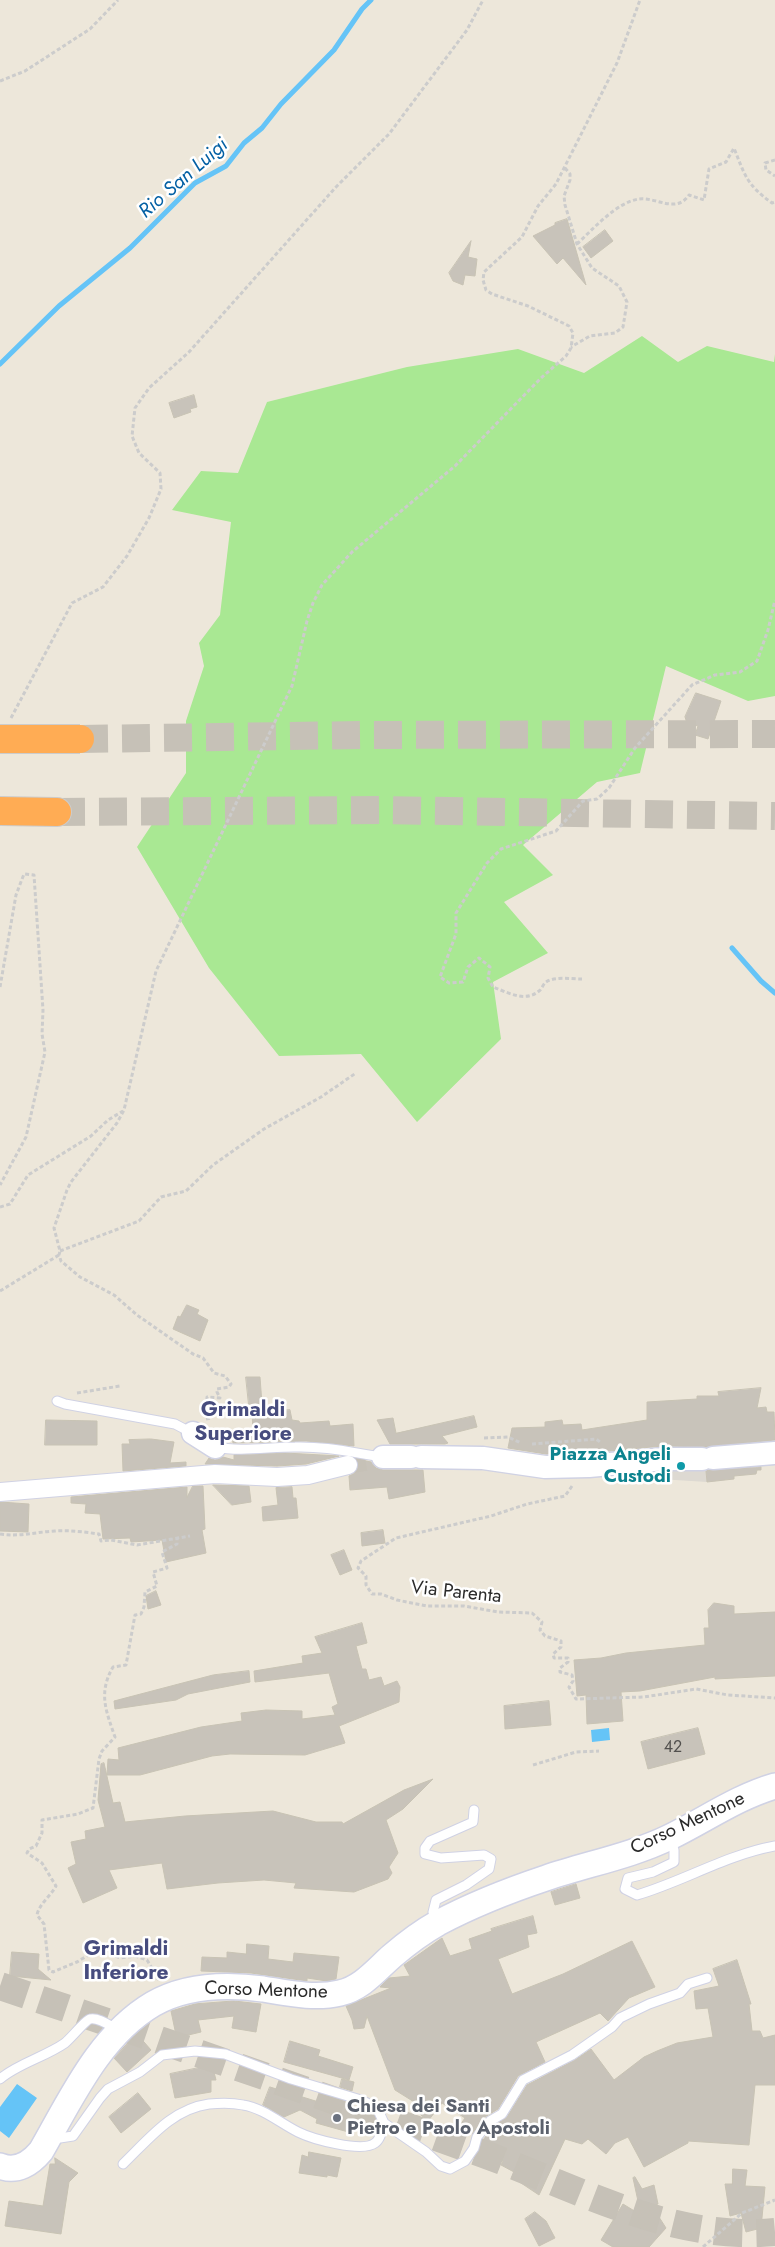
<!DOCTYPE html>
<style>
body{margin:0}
canvas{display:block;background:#ede7da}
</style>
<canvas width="775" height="2247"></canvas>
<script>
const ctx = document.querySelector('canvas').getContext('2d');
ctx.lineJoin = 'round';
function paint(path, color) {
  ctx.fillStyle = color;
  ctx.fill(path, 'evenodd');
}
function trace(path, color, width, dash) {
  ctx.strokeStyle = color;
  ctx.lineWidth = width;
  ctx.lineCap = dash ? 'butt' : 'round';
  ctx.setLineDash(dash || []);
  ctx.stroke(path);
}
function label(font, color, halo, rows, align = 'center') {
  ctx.font = font + ' Jost,sans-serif';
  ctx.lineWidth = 5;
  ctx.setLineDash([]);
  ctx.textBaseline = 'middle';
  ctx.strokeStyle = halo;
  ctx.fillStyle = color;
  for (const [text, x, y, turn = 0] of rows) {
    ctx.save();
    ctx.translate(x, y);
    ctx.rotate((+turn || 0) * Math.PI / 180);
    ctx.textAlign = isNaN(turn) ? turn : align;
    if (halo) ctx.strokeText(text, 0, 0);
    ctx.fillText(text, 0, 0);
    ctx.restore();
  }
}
paint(new Path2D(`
 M642,336L678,362L707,346L774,362L775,354V696L748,701L666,666L640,773L597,782L523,845L553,875L504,902L548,953L493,982L501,1039L417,1122L361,1054L279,1056L209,968L137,847L186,773V721L204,666L199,643L220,615L231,522L172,510L201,471L238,473L267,402L407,367L518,349L584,373Z`), '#a9e893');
paint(new Path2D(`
 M696,1448L702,1470H706L707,1482L659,1479V1459L675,1449Z`), '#ddd9d2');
paint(new Path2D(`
 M609,1728L610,1740L592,1742L591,1730Z
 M17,2084L37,2098L9,2138L0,2131V2107Z`), '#65c4f7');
trace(new Path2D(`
 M0,364L59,306L130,248L195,183L226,166L244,143L262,128L281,104L334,50L362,9L371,0
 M732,948L761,981L775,993`), '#65c4f7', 5);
const building = new Path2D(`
 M567,219L586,285L563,258L557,264L533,236L555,225V223Z
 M605,230L613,241L591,258L583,247Z
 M471,241L468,257L477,259L475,276L465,275L463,285L453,281L449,273Z
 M194,395L197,407L190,409L191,412L174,418L169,403Z
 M696,693L721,701L708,739L695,735L698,726L687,723L685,717Z
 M187,1305L199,1310L197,1314L208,1320L200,1341L173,1329L178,1316L180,1317Z
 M246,1377H260L262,1404L249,1405Z
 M761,1388L757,1408L766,1407L767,1412H774L775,1440L706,1447L663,1446L588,1453L546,1454L508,1448L512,1428L545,1427V1422L562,1420L563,1425L581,1424L582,1430L647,1420V1402L697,1399V1396H719L718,1392Z
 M290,1410L292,1420L299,1421L300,1423L329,1421L330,1426L353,1424L354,1446L306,1441L233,1443L232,1434L253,1431L252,1413Z
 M474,1416L477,1427L442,1436L448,1443L445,1444H390L377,1420L393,1418L396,1433Z
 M46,1420L97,1421V1445H45Z
 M151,1439L174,1442L170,1463L186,1462V1466L123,1471L122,1444H130L129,1440Z
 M285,1453L339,1456L306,1464L277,1466L205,1464L209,1458L215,1460L223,1457L234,1460V1455Z
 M357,1459L371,1462L376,1468L383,1470H423L425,1492L389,1499L387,1487L350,1490L349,1476L355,1473L358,1468Z
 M761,1467V1470H757L756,1474L734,1476V1479L707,1482L706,1471L709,1470Z
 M213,1485L249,1486L251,1502L232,1505Z
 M193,1486H203L205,1529L202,1530L206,1553L166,1562L162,1540L131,1542L130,1538L103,1539L100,1514L85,1513L86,1504L71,1503V1497L187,1487V1497Z
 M292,1487L293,1498H296L298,1518L263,1521L262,1507L278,1505L276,1488Z
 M0,1502L29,1504L28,1532L0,1531Z
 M383,1530L385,1543L362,1546L361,1533Z
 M344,1550L352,1570L340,1575L331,1555Z
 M156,1591L161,1605L148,1609L146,1596Z
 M714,1603L734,1606V1614L775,1612V1676L715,1679V1677L640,1691L621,1692L623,1721L587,1724L586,1695L577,1696L574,1660L601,1658L626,1653L705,1645L704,1628H709L708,1610Z
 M362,1623L367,1643L356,1646L362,1669H366L369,1680L381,1677L384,1686L397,1681L400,1687L399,1702L339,1726L345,1743L305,1755L230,1754L212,1756L140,1775H107L108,1759L119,1760L118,1748L201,1727L242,1721L241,1713L266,1710L302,1711V1719L335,1715L332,1707L338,1704L329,1673L255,1682L254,1671L303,1663L302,1656L322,1653L315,1637Z
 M249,1671L250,1682L188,1694L176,1700L115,1709L114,1701L213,1675Z
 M549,1701L551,1725L505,1729L504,1706Z
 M698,1728L705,1754L648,1769L641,1742Z
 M104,1763L113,1803L120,1802L125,1822L185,1816L273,1811L316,1822H342L343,1824L404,1790L433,1779L403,1809L386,1820L398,1853L389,1867L392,1873L388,1879L354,1892L294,1888L296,1883L264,1880L218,1883L167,1889L162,1863L109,1870L117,1888L83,1903L68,1868L76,1864L71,1842L86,1839L85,1831L105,1827L98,1800L101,1764Z
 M576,1884L580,1898L555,1905L551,1892Z
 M533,1916L537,1933L527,1935L529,1947L498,1959L512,1994L563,1974L632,1941L655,1987L629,1998L608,2021L600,2013L536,2042L545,2062L518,2076L498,2109L485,2117L472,2134L460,2125L465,2118L442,2103L428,2121L415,2110L419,2105L395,2090L367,2016L364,2028L354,2029L352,2020L346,2006L391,1988L380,1987L389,1978L410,1976L404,1965L442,1938L450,1956L472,1949L469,1939L492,1931L491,1929Z
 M247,1944L269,1946L268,1959L293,1962L294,1953L339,1957L336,1979L327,1981L307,1978V1981L251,1973L201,1971L202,1957L227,1958V1952L246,1954Z
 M12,1952L39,1954L38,1969L51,1980L10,1976Z
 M737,1960L751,2004H749L752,2031H760L763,2038L775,2035V2085H755L749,2145L688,2141V2143L644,2167L628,2137L615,2143L606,2154L588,2139L582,2144L565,2139L539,2195L512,2177L514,2172L501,2165L503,2161L480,2149L483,2140L494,2126L507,2117L527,2085L575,2060L591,2049L614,2080L644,2057L657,2051L677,2043L713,2037L708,2008L696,2009L694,1991L719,1986L713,1969Z
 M234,2001L261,2004L256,2032L232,2028L234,2016L198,2020L201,2032L180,2037L179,2035H176L171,2011L195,2004Z
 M137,2034L151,2050L127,2072L114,2058Z
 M290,2041L320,2050L318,2056L353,2067L349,2080L284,2062Z
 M208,2066L209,2069L213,2068L216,2080H211V2092L175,2098L170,2074Z
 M342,2079L354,2082L352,2091L340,2087Z
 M270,2087L335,2107L337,2099L348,2103L346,2110L357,2112V2115L360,2116L356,2131L353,2130L352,2133L316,2123L317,2119L300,2110L284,2117L282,2116L263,2105Z
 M138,2093L151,2109L121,2133L109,2117Z
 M309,2152L341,2158L337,2177L327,2175V2177L299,2173L302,2155L308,2157Z
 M55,2158L78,2173L69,2182L61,2234L5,2226L9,2201L43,2206L50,2164H55Z
 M733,2169L747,2170L745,2186L765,2187L761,2228L746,2232L741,2213L730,2216L725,2184H732Z
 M635,2177L642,2189L654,2185L658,2204L652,2206L666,2228L649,2247H613L601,2240L623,2204L641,2215L633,2178Z
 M535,2212L546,2221L555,2238L539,2246L525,2219Z`);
paint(building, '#c8c3ba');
trace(building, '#c8c3b4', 1);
trace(new Path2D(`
 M348,1465L371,1461`), '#c6c1b7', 18, [18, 9]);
trace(new Path2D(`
 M0,1986C161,2040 321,2095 481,2153C575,2187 671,2242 775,2232`), '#c6c1b7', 28, [28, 14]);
trace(new Path2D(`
 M80,739L361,735L775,734
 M57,812L379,810L775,816`), '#c6c1b7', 28, [28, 14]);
const service = new Path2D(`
 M57,1401L65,1404L175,1424L192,1433
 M215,1447C241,1452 268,1447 295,1447C325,1446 354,1453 383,1457
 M670,1837L674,1850V1862L653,1872L628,1878L625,1889L637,1895C684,1881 726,1855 775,1846
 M437,1921L433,1912L436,1900L466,1885L489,1869L491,1859L484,1855L441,1858L425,1854V1848L430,1841L473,1822L474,1810
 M0,2079C17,2064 45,2057 65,2043C70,2039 87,2019 90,2019C99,2017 110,2026 118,2030
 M384,2123L426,2152L441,2166L450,2169L465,2161L474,2148L477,2137L490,2121L502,2114L523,2080L572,2055L612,2027L620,2018L649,2004L680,1993L688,1984L707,1978
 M54,2135L60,2138L73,2136L100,2098L108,2089L140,2072L162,2055L195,2051L225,2054L291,2079L361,2100L377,2108L384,2123C382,2129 381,2139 375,2143C362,2153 312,2139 298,2132C280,2123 263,2108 243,2105C234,2103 219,2103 209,2104C172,2109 149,2139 123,2164`);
const minor = new Path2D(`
 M0,1492L215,1474L277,1477L308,1475L348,1465`);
const tertiary = new Path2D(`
 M193,1433L215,1447
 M383,1457H411
 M421,1457L483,1458L545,1467L589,1466L664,1459H702
 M713,1458L775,1453`);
const secondary = new Path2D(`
 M0,2166C17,2173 31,2163 41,2151C71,2099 99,2036 153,2004C186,1985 226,1984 263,1989C288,1993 314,1999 340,1993C362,1988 376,1970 392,1956C406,1944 422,1932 438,1923C472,1905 510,1890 546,1878C587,1864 631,1856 670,1837C705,1820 737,1797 775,1786`);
const motorway = new Path2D(`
 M0,811L57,812`);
trace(service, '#d0d2e4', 11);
trace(minor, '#d0d2e4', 20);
trace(tertiary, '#d0d2e4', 25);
trace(secondary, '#d0d2e4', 28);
trace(motorway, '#ccc', 30);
trace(new Path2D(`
 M0,81L25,71L90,29L118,0
 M775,160L765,163L766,170L775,176
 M565,168L570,174V180L564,196L565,205L577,244L592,268L619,286L627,302L623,327L615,333L590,336L571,347
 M577,244C593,229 617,202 639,199C657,197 676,214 689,195L704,200L709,169L726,162L734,148C745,176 747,185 772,203L775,202
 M11,718L72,603L103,587L127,556L149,518L161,489L160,473L139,453L132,436L135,408L149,388L189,352L336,187L389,134L467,30L483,0
 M582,979C572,979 555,976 546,982C543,984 542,989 539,991C525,1003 507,992 493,987L488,978L490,967L479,958L468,967L463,982L449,983L440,977L456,934V913L487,863L501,849L556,831L583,801L597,799L609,788L635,748L692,685L715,675L740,672L757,661L768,630L775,600
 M0,987L16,895L24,874L34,875L43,1010L42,1034L45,1052L26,1137L0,1185
 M0,1207L10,1204L28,1175L91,1136L108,1120L123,1111
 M60,1251L139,1221L161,1197L186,1191L213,1165L264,1129L321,1097L356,1073
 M0,1291L59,1255
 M77,1393L120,1386
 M206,1419L211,1418V1415L202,1409L213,1406L207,1401V1397L220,1398L217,1392V1389L229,1387L231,1384L225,1376L214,1373L203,1358L193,1354L137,1315L114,1295L80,1277L61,1261L59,1255L60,1251L54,1228L67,1190L71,1182L117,1123L124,1110L156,971L292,686L307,621L313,603L322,585L352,552L455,466L541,378L566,356L571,348L573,333L569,326L528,306L492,294L486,290L483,280L484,272L522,237L538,206L556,184L617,63L640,0
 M484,1438L508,1437L521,1443
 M532,1444L596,1439L600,1442
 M572,1486L565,1496L527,1504L491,1516L396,1538L361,1561L358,1568L366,1576V1585L372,1594H381L397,1600L427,1606H464L498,1612L532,1613L542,1622L540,1630L545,1636L561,1641V1647L553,1654L554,1658H568V1662L560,1668V1672L572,1675L573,1681L569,1687L576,1699L644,1697L696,1689L728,1695L775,1698
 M0,1534C19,1537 36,1532 55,1531C70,1530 85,1532 99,1534L101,1541L111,1540L137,1545L190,1536
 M533,1765L576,1752L599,1751
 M157,1980L158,1978L147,1960L135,1956L120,1958L98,1949L77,1962L53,1972L49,1970L44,1924L37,1915C39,1904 50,1897 56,1886L42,1863L27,1853L29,1849L36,1846L42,1833V1820L78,1814L93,1808L99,1759L102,1751L115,1737C106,1711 98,1693 113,1667L126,1665L135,1615L141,1614L144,1607L145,1592L157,1586L153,1572L167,1568L162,1552L177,1544V1539
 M703,2247L742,2213L775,2200`), '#ccc', 3, [4, 2.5]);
trace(service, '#fff', 9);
trace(minor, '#fff', 18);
trace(tertiary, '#fff', 22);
trace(secondary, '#fff', 25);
trace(motorway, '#ffac54', 28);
const motorwayBridge = new Path2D(`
 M0,739H80`);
trace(motorwayBridge, '#ccc', 30, []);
trace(motorwayBridge, '#ffac54', 28);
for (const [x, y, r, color] of [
 [681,1466,5,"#0f9aa8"],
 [337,2118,5,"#6b7280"]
]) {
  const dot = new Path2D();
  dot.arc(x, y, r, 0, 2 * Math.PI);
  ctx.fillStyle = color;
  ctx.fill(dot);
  trace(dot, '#fff', 2);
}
label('16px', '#52504e', null, [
 ["42",673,1748]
]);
label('bold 19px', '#0d838f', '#fff', [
 ["Piazza Angeli",671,1455],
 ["Custodi",671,1477]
], 'right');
label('19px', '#2a2a2a', '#fff', [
 ["Via Parenta",456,1593,6],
 ["Corso Mentone",688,1824,-25],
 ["Corso Mentone",266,1991,2]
]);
label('bold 19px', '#5b616d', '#fff', [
 ["Chiesa dei Santi",347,2107],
 ["Pietro e Paolo Apostoli",347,2129]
], 'left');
label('italic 20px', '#0460a4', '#fff', [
 ["Rio San Luigi",184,179,-41]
]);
label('bold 21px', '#474c7e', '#fff', [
 ["Grimaldi",243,1411],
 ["Superiore",243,1435],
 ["Grimaldi",126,1950],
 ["Inferiore",126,1974]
]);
</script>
